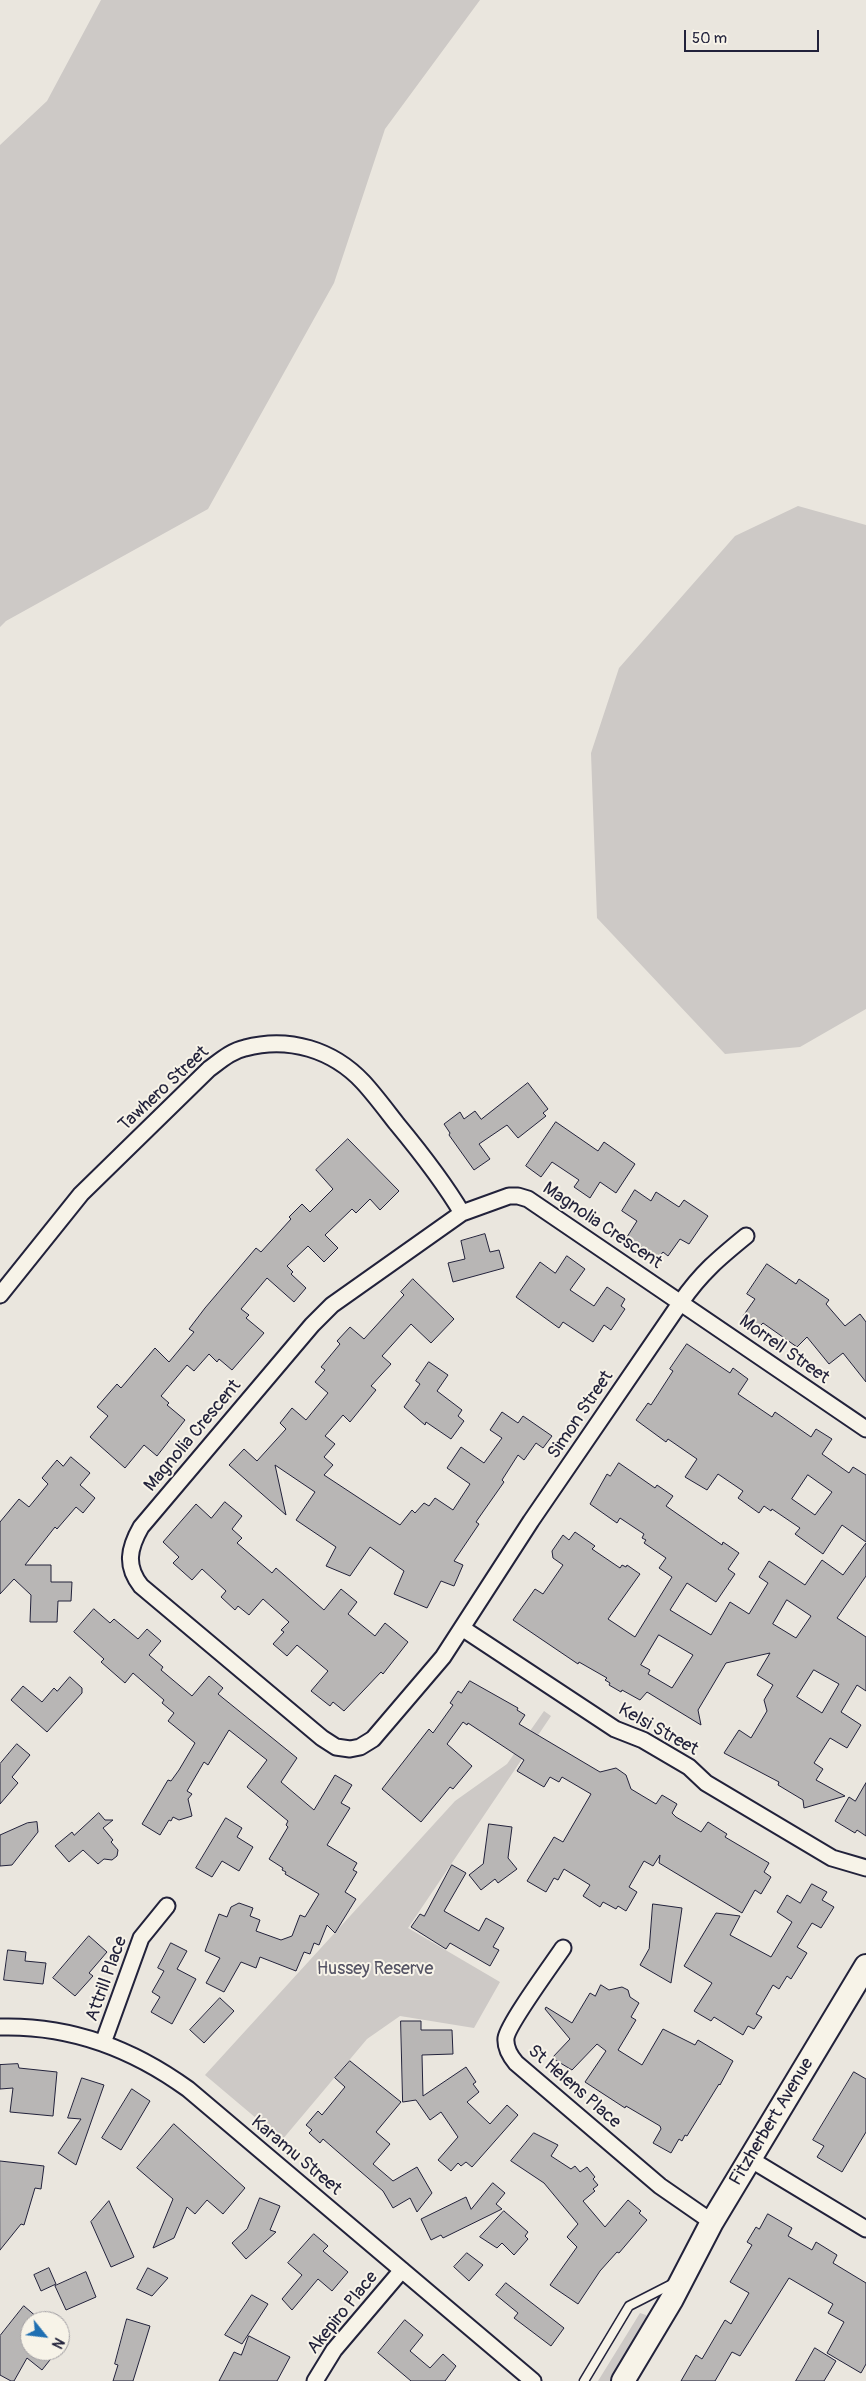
<!DOCTYPE html>
<style>
body{margin:0}
#map{position:relative;width:866px;height:2381px;overflow:hidden;background:#eae6de;font-family:Pangolin,sans-serif}
canvas{display:block}
.north{position:absolute;left:20px;top:2311px;width:50px;height:50px;box-sizing:border-box;background:#f7f3e8;border:1px solid #a29fa3;border-radius:50%;rotate:119deg;font-size:14px;font-weight:700;line-height:20px;text-align:center;color:#22223b}
.north::after{content:'';display:block;margin:auto;width:18px;height:22px;background:#1f6fb2;clip-path:polygon(50% 0,100% 100%,50% 72%,0 100%)}
.scale{position:absolute;left:684px;top:30px;width:135px;height:22px;box-sizing:border-box;border:2px solid #22223b;border-top:0;padding-left:6px;font-size:15px;line-height:18px;white-space:nowrap;color:#22223b;-webkit-text-stroke:4px #f7f3e8;paint-order:stroke}
</style>
<div id="map">
<canvas width="866" height="2381"></canvas>
<div class="north">N</div>
<div class="scale">50 m</div>
</div>
<script>
const ctx = document.querySelector('canvas').getContext('2d');
ctx.lineJoin = 'round';
function paint(path, color) {
  ctx.fillStyle = color;
  ctx.fill(path, 'evenodd');
}
function trace(path, color, width, dash) {
  ctx.strokeStyle = color;
  ctx.lineWidth = width;
  ctx.lineCap = dash ? 'butt' : 'round';
  ctx.setLineDash(dash || []);
  ctx.stroke(path);
}
function label(font, color, halo, rows, align = 'center') {
  ctx.font = font + ' Pangolin,sans-serif';
  ctx.lineWidth = 4;
  ctx.setLineDash([]);
  ctx.textBaseline = 'middle';
  ctx.strokeStyle = halo;
  ctx.fillStyle = color;
  for (const [text, x, y, turn = 0] of rows) {
    ctx.save();
    ctx.translate(x, y);
    ctx.rotate((+turn || 0) * Math.PI / 180);
    ctx.textAlign = isNaN(turn) ? turn : align;
    if (halo) ctx.strokeText(text, 0, 0);
    ctx.fillText(text, 0, 0);
    ctx.restore();
  }
}
paint(new Path2D(`
 M101,0H480L385,129L334,283L208,509L6,621L0,627V145L47,101Z
 M798,506L866,525V1009L800,1047L725,1054L597,918L591,753L619,668L735,536Z
 M544,1711L551,1716L408,1928L500,1982L474,2028L400,2016L367,2039L282,2140L205,2075L455,1801L507,1764Z
 M640,2313L646,2315L648,2320L613,2381H598Z`), '#cdc9c6');
const building = new Path2D(`
 M528,1083L548,1109L543,1113L546,1116L518,1138L507,1125L479,1144L490,1159L474,1170L449,1135L450,1133L444,1124L460,1112L464,1119L475,1111L481,1119Z
 M556,1122L598,1151L604,1142L635,1164L616,1193L600,1182L590,1198L574,1187L579,1180L552,1162L541,1177L526,1166Z
 M348,1139L399,1191L380,1210L370,1199L356,1213L352,1209L325,1235L338,1248L324,1262L308,1246L287,1266L293,1272L291,1274L306,1288L294,1302L267,1278L241,1309L249,1315L246,1318L264,1333L232,1370L219,1359L217,1362L209,1354L194,1371L187,1365L161,1396L169,1403L167,1405L185,1420L157,1456L144,1445L125,1468L90,1437L108,1416L97,1407L117,1384L121,1388L155,1348L169,1362L194,1332L189,1329L205,1308L256,1248L261,1252L291,1219L289,1217L302,1204L310,1212L333,1189L316,1170Z
 M635,1190L651,1201L656,1192L679,1207L684,1200L708,1216L689,1244L680,1239L668,1256L663,1252L658,1258L627,1237L637,1221L622,1211Z
 M485,1234L490,1252L499,1250L504,1268L453,1282L448,1263L465,1259L461,1241Z
 M567,1256L585,1269L570,1290L594,1306L607,1287L625,1299L621,1306L625,1309L611,1330L604,1325L593,1342L563,1322L559,1328L516,1297L540,1262L555,1273Z
 M767,1264L796,1284L799,1279L829,1300L826,1304L845,1326L860,1314L866,1322V1382L843,1353L829,1364L807,1337L797,1347L763,1323L759,1327L743,1316L755,1299L747,1294Z
 M413,1279L454,1319L431,1343L411,1324L382,1356L391,1364L371,1386L376,1390L350,1422L343,1415L325,1436L335,1444L324,1457L333,1465L324,1475L400,1525L412,1510L415,1513L424,1503L429,1506L435,1498L453,1510L470,1484L447,1468L461,1447L484,1463L502,1438L490,1430L502,1412L518,1423L523,1416L552,1436L543,1448L536,1443L524,1460L518,1455L502,1480L504,1482L478,1519L476,1522L479,1524L454,1561L463,1565L454,1586L441,1581L427,1608L394,1594L404,1571L370,1547L350,1576L326,1566L336,1547L296,1520L315,1492L275,1465L286,1515L229,1465L244,1449L257,1461L286,1429L280,1423L292,1408L306,1420L328,1393L315,1382L325,1370L321,1367L340,1344L337,1341L350,1327L364,1339L404,1295L401,1292Z
 M687,1344L730,1373L733,1368L748,1379L738,1394L772,1417L775,1412L811,1437L816,1429L832,1439L822,1454L849,1473L853,1467L866,1475V1542L842,1525L823,1554L795,1534L800,1528L772,1509L771,1511L764,1506L759,1513L738,1498L743,1491L718,1474L707,1490L685,1477L697,1459L668,1439L666,1442L636,1420L648,1403L651,1405L673,1371L670,1369ZM808,1475L832,1492L815,1515L792,1499Z
 M429,1362L448,1375L437,1391L462,1410L458,1416L464,1421L451,1439L426,1422L425,1425L404,1407L420,1384L416,1381Z
 M71,1457L90,1473L80,1485L95,1498L83,1513L76,1507L57,1529L55,1527L25,1565H51V1582H72L71,1601H58L57,1622H30L31,1595L14,1579L0,1594V1522L19,1499L29,1507L48,1484L42,1478L57,1460L63,1466Z
 M619,1463L655,1488L657,1485L673,1496L666,1506L722,1545L723,1542L739,1553L728,1569L735,1574L716,1602L687,1583L670,1610L711,1635L730,1602L749,1614L768,1583L759,1577L769,1561L805,1585L822,1560L843,1575L866,1543V1576L837,1618L866,1637V1691L857,1685L841,1712L861,1725L847,1748L830,1738L814,1763L823,1769L816,1780L845,1796L804,1808L803,1800L778,1785L779,1782L724,1753L739,1730L751,1738L767,1711L764,1700L773,1685L757,1675L770,1653L726,1663L698,1710L701,1725L647,1692L640,1700L622,1690L621,1692L609,1685L610,1683L605,1680L607,1678L579,1662L578,1664L513,1620L535,1589L543,1594L563,1565L553,1558L552,1551L563,1535L569,1540L575,1532L595,1546L592,1549L620,1568L622,1565L626,1567L627,1565L640,1574L608,1619L635,1637L672,1577L659,1568L666,1558L644,1543L646,1540L642,1538L644,1534L620,1518L617,1523L590,1504L607,1474L610,1476ZM787,1600L811,1616L796,1638L773,1624ZM659,1635L693,1655L672,1688L648,1674L650,1670L641,1665ZM814,1670L839,1684L822,1713L797,1697Z
 M225,1502L242,1516L232,1529L242,1538L237,1543L272,1573L276,1568L324,1610L341,1589L357,1602L348,1614L375,1636L385,1623L408,1642L383,1674L381,1672L344,1711L333,1702L330,1706L311,1691L328,1671L297,1645L287,1656L273,1644L284,1632L281,1630L289,1622L263,1599L249,1615L238,1606L235,1610L221,1597L226,1591L202,1569L192,1580L173,1563L179,1557L163,1542L196,1504L211,1518Z
 M94,1609L110,1623L114,1619L138,1639L147,1629L161,1641L149,1655L163,1667L161,1670L192,1696L209,1676L223,1688L218,1694L297,1758L281,1782L314,1810L335,1775L352,1785L341,1803L350,1808L327,1845L357,1863L353,1870L357,1872L345,1892L356,1899L335,1933L327,1925L319,1945L314,1943L310,1954L304,1952L296,1971L260,1957L256,1968L241,1962L224,1992L206,1983L220,1958L205,1951L219,1914L227,1917L231,1907L239,1903L253,1908L250,1916L260,1920L256,1931L281,1940L292,1936L300,1915L305,1917L319,1894L285,1874L286,1872L282,1870L283,1868L269,1859L288,1827L286,1825L288,1821L247,1787L267,1760L229,1730L208,1765L204,1762L187,1791L192,1794L188,1799L192,1816L179,1820L173,1817L171,1821L169,1820L160,1835L142,1824L168,1780L171,1781L179,1770L195,1743L168,1721L174,1713L162,1703L164,1700L133,1673L125,1683L101,1662L104,1659L74,1632Z
 M70,1677L82,1688V1693L47,1732L11,1700L23,1686L42,1702L54,1688L57,1691Z
 M470,1681L518,1708L517,1710L525,1715L519,1724L600,1772L616,1768L626,1775L631,1789L656,1804L662,1795L677,1804L672,1813L676,1817L701,1832L708,1822L727,1834L725,1837L769,1863L764,1872L771,1877L761,1894L755,1890L742,1913L659,1863L660,1855L653,1866L644,1861L629,1887L637,1892L626,1911L618,1906L616,1909L603,1902L600,1907L583,1896L590,1885L564,1869L558,1880L554,1878L546,1892L527,1881L554,1837L563,1842L591,1794L562,1777L559,1782L550,1777L544,1787L517,1771L524,1760L468,1723L467,1725L463,1722L447,1744L472,1766L453,1789L450,1787L421,1822L382,1789L429,1729L433,1733L453,1705L450,1703L458,1691L461,1693Z
 M17,1744L30,1755L12,1777L18,1783L0,1804V1764Z
 M866,1783V1836L857,1830L855,1833L835,1821L849,1797L855,1801Z
 M99,1813L105,1820H113L103,1828L113,1840L111,1842L118,1850L117,1856L112,1860L104,1859L98,1864L83,1850L69,1862L55,1846L72,1832L74,1835Z
 M226,1818L242,1828L237,1837L253,1847L239,1871L222,1861L212,1877L196,1868Z
 M37,1822L38,1832L12,1865L0,1866V1835L27,1823Z
 M489,1824L512,1827L508,1858L517,1869L498,1883L495,1879L481,1890L469,1875L483,1864Z
 M452,1865L466,1873L444,1911L479,1931L486,1918L504,1928L493,1947L499,1950L490,1966L450,1943L446,1949L411,1927L420,1914L424,1916Z
 M812,1884L827,1892L822,1900L834,1907L821,1928L812,1923L797,1947L807,1953L791,1979L787,1976L779,1989L773,1985L756,2014L762,2017L754,2029L748,2026L743,2035L714,2017L711,2021L694,2011L712,1983L684,1966L716,1913L740,1916L730,1935L771,1957L792,1922L777,1912L787,1895L800,1903Z
 M653,1904L682,1908L671,1983L640,1965L649,1949Z
 M89,1936L107,1952L89,1973L93,1976L75,1996L53,1978Z
 M171,1943L187,1951L177,1969L196,1979L172,2024L151,2012L160,1997L152,1992L164,1971L158,1968Z
 M8,1950L26,1952L25,1961L46,1963L43,1984L4,1980Z
 M601,1985L609,1990L622,1987L628,1990L630,1997L639,2003L631,2017L636,2020L618,2050L642,2065L663,2029L695,2045L698,2040L733,2061L720,2085L719,2084L687,2136L685,2135L682,2141L679,2139L671,2153L653,2143L661,2129L660,2126L626,2106L625,2108L585,2082L606,2051L597,2044L572,2070L552,2058L570,2039L545,2009L546,2007L572,2023L590,1993L595,1996Z
 M220,1998L234,2011L204,2043L190,2030Z
 M401,2021H421V2030H452L453,2054L422,2055L423,2096L466,2067L476,2082L473,2084L479,2092L467,2102L490,2124L507,2105L518,2115L472,2167L466,2162L461,2166L458,2163L451,2171L438,2160L458,2137L441,2112L430,2120L416,2100L403,2102Z
 M350,2061L401,2102L376,2132L390,2144L373,2164L393,2181L417,2167L432,2193L417,2212L410,2198L393,2208L383,2191L323,2139L320,2143L309,2133L312,2130L306,2125L318,2111L322,2115L345,2087L335,2078Z
 M18,2064L19,2068L57,2072L53,2116L10,2112L13,2088L0,2089V2065Z
 M854,2072L866,2079V2132L842,2172L817,2157L824,2146L813,2140Z
 M82,2078L104,2085L76,2165L58,2153L81,2119L68,2118Z
 M132,2089L150,2101L121,2150L102,2138Z
 M174,2124L245,2188L223,2214L207,2200L195,2214L187,2207L174,2238L153,2248L173,2199L137,2168Z
 M534,2133L558,2145L551,2156L571,2169L575,2166L580,2172L587,2167L595,2177L593,2179L598,2185L593,2189L595,2191L583,2201L605,2227L628,2200L641,2211L639,2213L647,2220L619,2253L617,2252L600,2271L578,2304L550,2285L577,2247L567,2237L578,2224L544,2183L511,2161Z
 M0,2161L44,2166L41,2189L35,2188L24,2225L21,2224L0,2250Z
 M493,2183L505,2193L496,2204L502,2209L443,2238L441,2235L431,2240L421,2219L466,2197L471,2209Z
 M260,2198L280,2206L270,2230L276,2232L246,2259L232,2243L247,2229Z
 M109,2201L134,2257L111,2267L91,2222Z
 M504,2211L528,2232L525,2236L528,2239L514,2255L502,2243L497,2248L480,2237Z
 M768,2214L792,2228L788,2236L812,2250L816,2242L837,2255L833,2263L866,2283V2364L861,2373L827,2353L844,2322L828,2313L833,2304L789,2278L740,2356L732,2352L715,2381H681L696,2355L702,2359L725,2320L731,2324L749,2293L730,2282L752,2245L747,2242L756,2227L759,2229Z
 M314,2234L328,2246L323,2251L348,2272L332,2291L318,2279L292,2310L282,2299L302,2275L288,2263Z
 M467,2253L483,2265L469,2281L454,2267Z
 M49,2268L56,2284L41,2291L34,2275Z
 M148,2268L168,2278L152,2296L137,2289Z
 M86,2272L96,2297L66,2310L55,2286Z
 M506,2283L564,2328L551,2346L514,2318L518,2313L496,2295Z
 M252,2295L268,2304L242,2344L225,2335Z
 M24,2306L38,2318L36,2321H30V2351H57L42,2370L27,2358L14,2381H11L0,2375V2336Z
 M127,2319L150,2326L133,2381H113L118,2365L115,2364Z
 M405,2320L423,2335L410,2351L430,2368L443,2354L456,2366L445,2381H411L378,2353Z
 M249,2336L290,2357L277,2381H219L234,2352L241,2355Z
 M815,2348L836,2361L824,2381H796Z`);
paint(building, '#b8b6b5');
trace(building, '#22223b', 1);
const lane = new Path2D(`
 M584,2381L629,2306L674,2283`);
const street = new Path2D(`
 M746,1236C719,1258 701,1273 681,1302L531,1521L443,1657L373,1739L360,1747L350,1749L336,1747L322,1738L141,1586C125,1566 129,1548 141,1527L312,1325L332,1305L462,1213L509,1196H518L528,1199L866,1429
 M0,1295L81,1194L209,1069C220,1061 231,1051 245,1048C289,1036 333,1050 363,1082C375,1095 386,1110 397,1124C421,1153 443,1181 462,1213
 M462,1628L615,1729L643,1740L689,1767L706,1783L832,1858L866,1868
 M563,1948C553,1963 508,2024 506,2038C505,2048 510,2056 516,2063L660,2186L712,2222
 M0,2027C69,2025 133,2049 188,2089L533,2381
 M103,2043L141,1938L167,1906
 M750,2159L866,2229
 M315,2381L334,2350L402,2270`);
const secondary = new Path2D(`
 M623,2381L672,2299L712,2222L866,1966`);
trace(lane, '#22223b', 11);
trace(street, '#22223b', 19);
trace(secondary, '#22223b', 26);
trace(lane, '#f7f3e8', 8);
trace(street, '#f7f3e8', 15);
trace(secondary, '#f7f3e8', 22);
label('18px', '#22223b', '#f7f3e8', [
 ["Tawhero Street",164,1089,-43],
 ["Magnolia Crescent",602,1226,34],
 ["Morrell Street",784,1350,35],
 ["Simon Street",581,1415,-56],
 ["Magnolia Crescent",193,1436,-50],
 ["Kelsi Street",658,1730,29],
 ["Attrill Place",107,1979,-70],
 ["St Helens Place",574,2087,41],
 ["Fitzherbert Avenue",772,2122,-59],
 ["Karamu Street",296,2156,40],
 ["Akepiro Place",343,2313,-51]
]);
label('18px', '#555465', '#f7f3e8', [
 ["Hussey Reserve",375,1969]
]);
</script>
